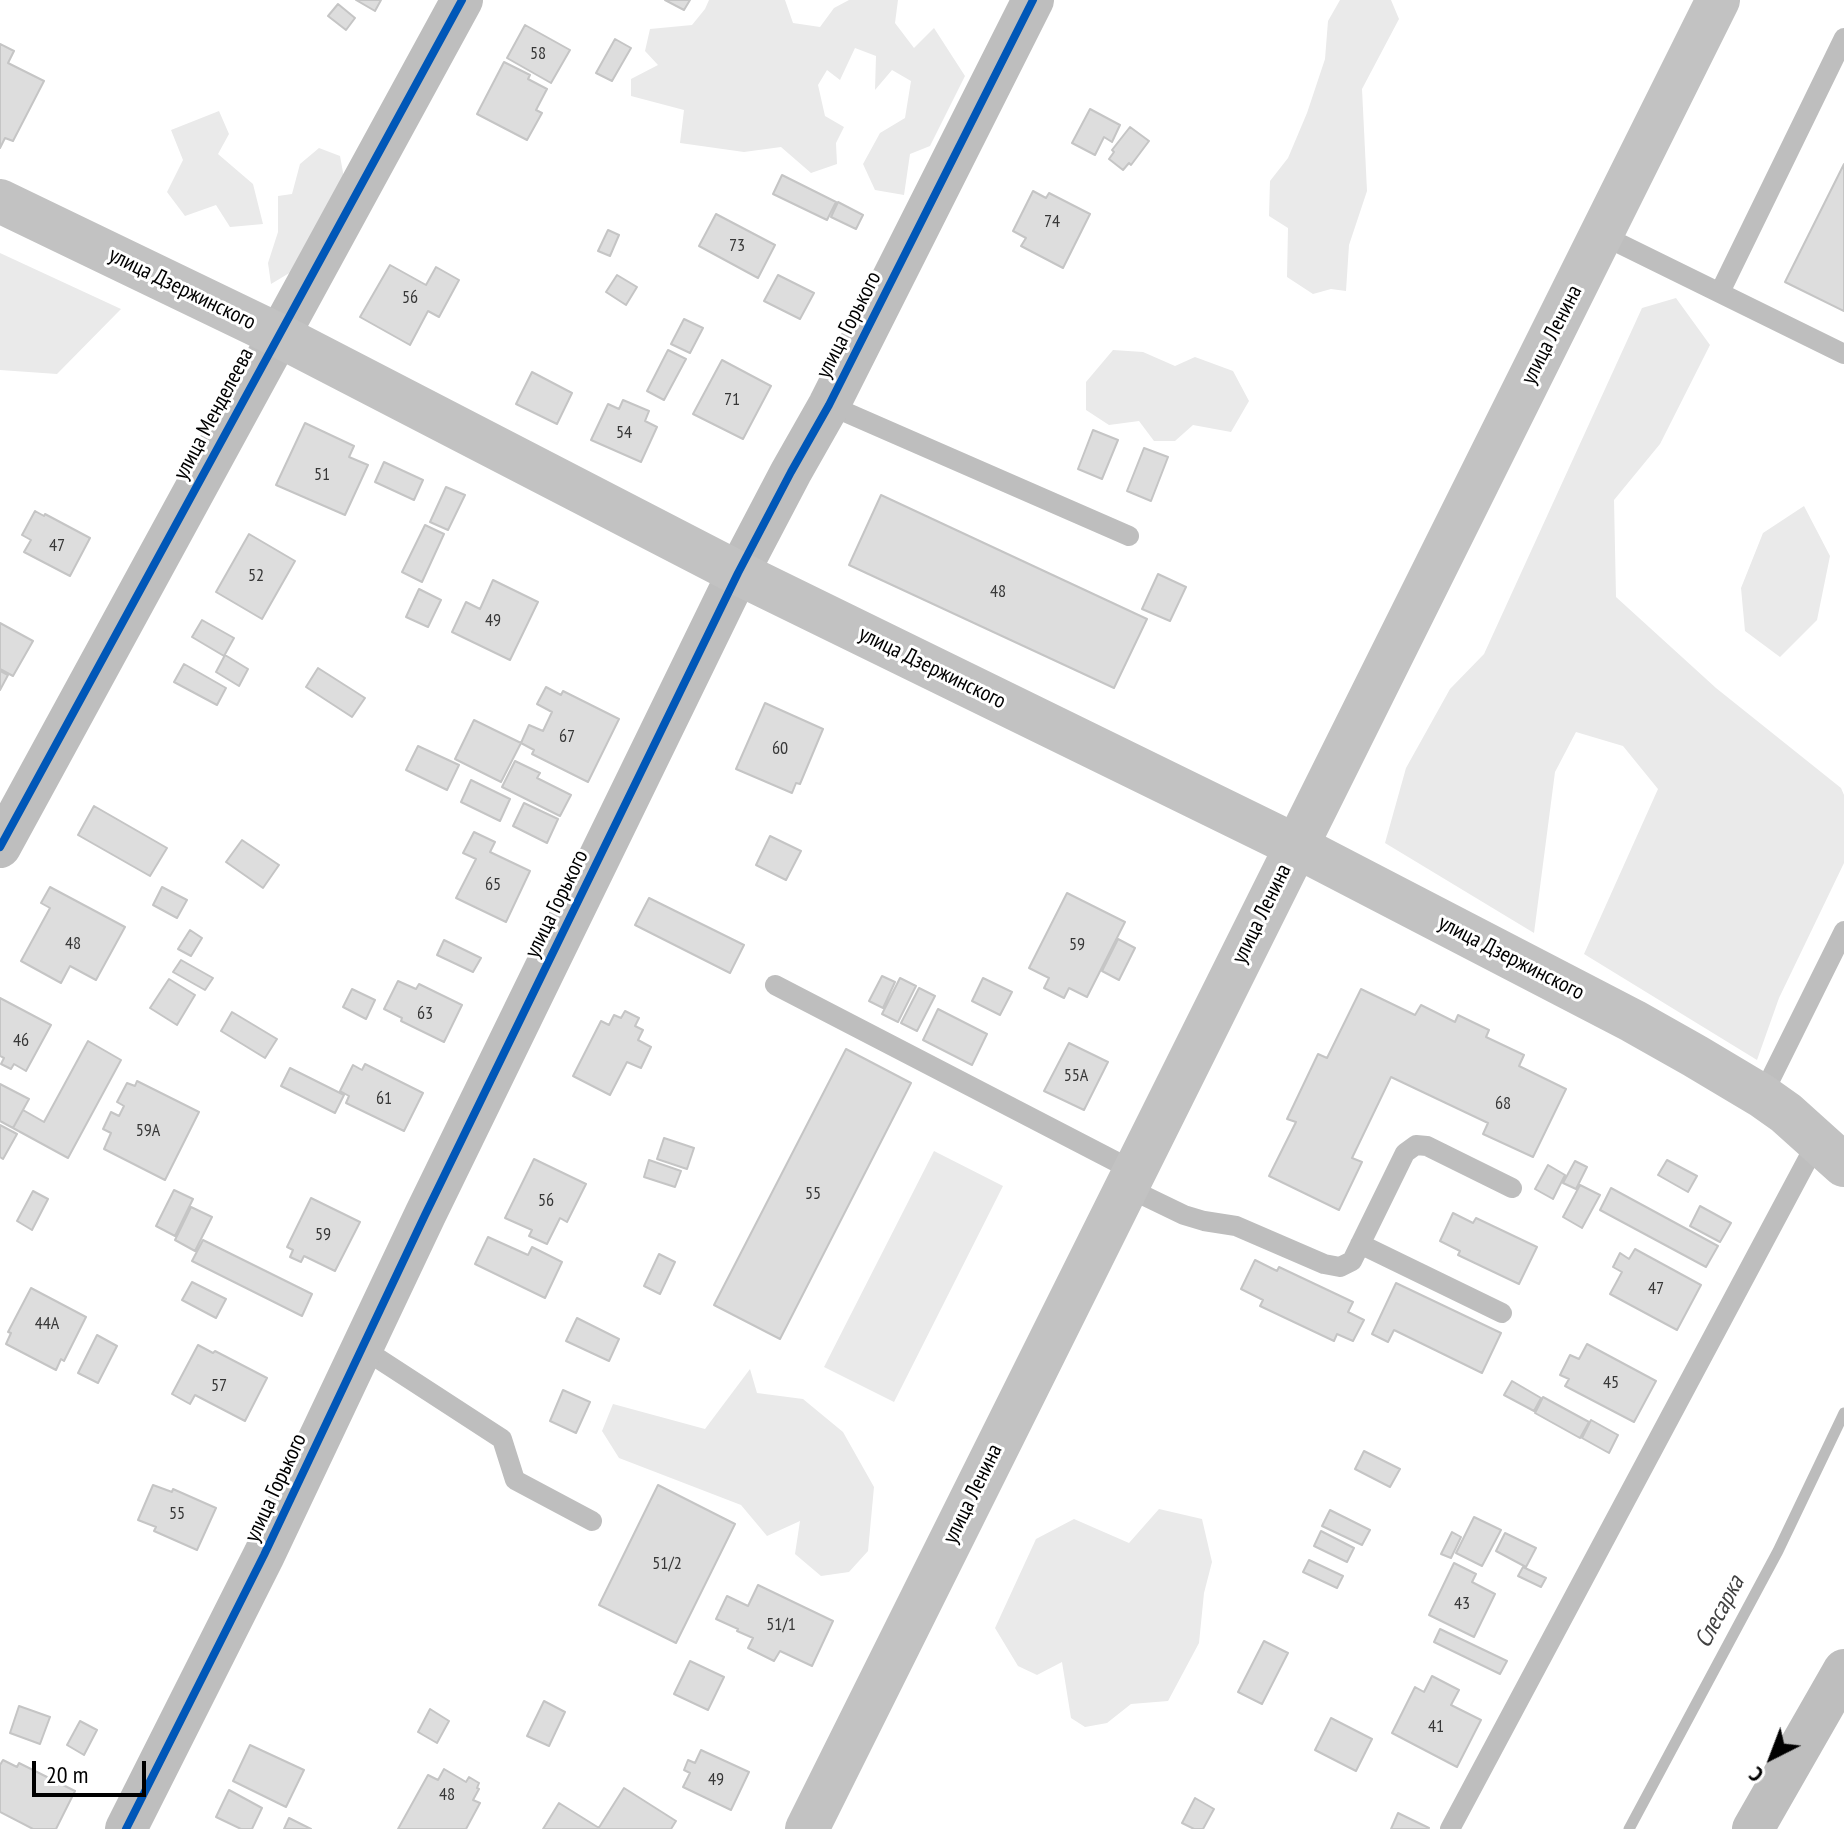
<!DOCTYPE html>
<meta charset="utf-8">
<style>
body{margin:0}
#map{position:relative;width:1844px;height:1829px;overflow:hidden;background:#fff;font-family:"PT Sans Narrow",sans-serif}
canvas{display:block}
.north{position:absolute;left:1732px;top:1717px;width:80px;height:80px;-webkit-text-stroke:6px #fff;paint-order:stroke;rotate:222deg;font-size:22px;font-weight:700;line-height:32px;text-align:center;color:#000}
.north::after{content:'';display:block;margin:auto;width:28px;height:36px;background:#000;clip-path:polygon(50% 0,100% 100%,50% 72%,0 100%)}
.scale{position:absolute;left:32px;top:1761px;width:114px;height:36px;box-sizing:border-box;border:4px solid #000;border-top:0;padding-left:10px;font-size:24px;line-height:28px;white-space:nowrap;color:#000;-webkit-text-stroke:6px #fff;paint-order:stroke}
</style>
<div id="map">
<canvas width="1844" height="1829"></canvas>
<div class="north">С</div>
<div class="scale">20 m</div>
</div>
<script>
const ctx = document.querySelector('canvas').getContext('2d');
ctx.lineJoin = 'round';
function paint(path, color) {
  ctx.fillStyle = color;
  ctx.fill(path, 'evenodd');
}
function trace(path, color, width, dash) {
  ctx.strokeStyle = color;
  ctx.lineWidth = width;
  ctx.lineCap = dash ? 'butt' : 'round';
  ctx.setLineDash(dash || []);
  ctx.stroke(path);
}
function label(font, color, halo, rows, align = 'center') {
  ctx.font = font + ' "PT Sans Narrow",sans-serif';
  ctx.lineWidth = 6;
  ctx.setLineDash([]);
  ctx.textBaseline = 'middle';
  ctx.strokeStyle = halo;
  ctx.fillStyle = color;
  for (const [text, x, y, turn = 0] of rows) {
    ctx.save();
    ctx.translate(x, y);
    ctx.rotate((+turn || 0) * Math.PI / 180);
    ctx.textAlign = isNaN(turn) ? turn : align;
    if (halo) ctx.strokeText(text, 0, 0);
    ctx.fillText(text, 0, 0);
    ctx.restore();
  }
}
paint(new Path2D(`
 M709,0H785L793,23L820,27L834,8L849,0H898L895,23L914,48L934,28L965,76L930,146L910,154L904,195L875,190L863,164L880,133L905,118L911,81L892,70L875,90L876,56L855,48L840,80L827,70L818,85L825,116L844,127L836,143L837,164L811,173L781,147L744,152L680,143L684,110L631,96V79L658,65L645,51L650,29L692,25L705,9Z
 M1340,0H1391L1399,19L1362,89L1367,191L1349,245L1346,291L1331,289L1313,294L1287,277L1288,228L1269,216L1270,181L1288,158L1307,113L1325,59L1328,21Z
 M219,111L229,134L218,154L253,184L263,224L230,227L216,205L185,216L167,192L183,160L171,130Z
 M319,148L340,156L344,178L291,272L271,284L268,263L278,232V196L292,194L300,164Z
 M0,253L121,309L57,374L0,370Z
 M1676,298L1710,345L1660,444L1614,500L1616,597L1716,688L1841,788L1844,795V863L1779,998L1757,1060L1584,954L1658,789L1623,746L1576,732L1555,772L1534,933L1385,843L1406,768L1450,689L1484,654L1642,308Z
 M1113,350L1143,352L1175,366L1195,357L1233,371L1249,401L1231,432L1193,425L1175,441H1154L1139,421L1109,425L1086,410V382Z
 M1804,506L1830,556L1817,620L1780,657L1745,631L1741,588L1763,533Z
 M934,1151L1003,1186L894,1402L824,1367Z
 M750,1369L757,1393L803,1399L843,1432L874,1487L868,1551L849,1572L821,1576L795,1554L800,1521L767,1536L741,1505L619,1458L602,1431L613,1404L705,1429Z
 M1159,1509L1202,1519L1212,1562L1204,1593L1199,1643L1168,1701L1131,1704L1107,1723L1085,1727L1071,1718L1062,1662L1037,1675L1018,1666L995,1628L1036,1539L1074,1519L1129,1543Z`), '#eaeaea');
trace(new Path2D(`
 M1629,1829L1778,1551L1844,1413`), '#bcbcbc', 11);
const building = new Path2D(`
 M356,0H381L375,11Z
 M665,0H690L684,10Z
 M338,4L355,18L346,30L328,16Z
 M525,25L570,50L551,83L507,58Z
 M615,39L631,48L612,81L596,73Z
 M0,44L14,51L8,63L44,81L13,141L5,138L0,148Z
 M504,62L530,75L528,79L547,89L536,110L542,113L527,140L477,114Z
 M1090,109L1120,125L1112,142L1104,137L1095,155L1072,143Z
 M1130,127L1149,141L1131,165L1129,163L1123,170L1109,159L1114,152L1112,150Z
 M1844,164V311L1785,282Z
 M782,175L836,202L827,220L773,194Z
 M1033,191L1046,198L1049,193L1090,214L1063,268L1021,246L1026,238L1013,231Z
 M838,202L863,215L856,229L831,217Z
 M716,214L775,245L758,278L699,246Z
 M608,230L619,235L610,256L598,251Z
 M390,265L426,285L436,267L459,280L439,317L428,311L410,345L360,317Z
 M617,275L637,287L626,305L606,292Z
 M778,275L814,293L800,319L764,301Z
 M684,319L703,328L690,353L671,344Z
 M668,350L686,359L664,400L647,391Z
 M722,360L771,386L743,439L693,414Z
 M532,372L572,393L557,424L516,404Z
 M623,400L649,411L645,421L657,427L641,462L591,440L608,404L619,409Z
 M305,423L354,446L349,457L368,465L345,515L276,485Z
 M1093,430L1118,440L1102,479L1078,469Z
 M1144,448L1168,457L1151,501L1127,491Z
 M384,462L423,480L414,500L375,482Z
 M446,487L465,495L448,530L430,522Z
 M881,495L1147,619L1114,688L849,565Z
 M35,511L44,516L45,514L90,538L70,576L24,552L31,540L22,535Z
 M425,525L444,534L422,582L402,572Z
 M249,534L295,561L262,619L216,592Z
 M1158,574L1186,587L1170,621L1142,609Z
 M493,580L538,602L510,660L452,632L466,602L480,609Z
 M419,589L441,600L428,627L406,617Z
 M202,620L234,638L224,656L192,637Z
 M0,623L33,641L13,676L0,669Z
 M225,655L248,669L239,686L216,672Z
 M184,664L226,688L217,705L174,682Z
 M318,668L365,698L352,717L306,687Z
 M0,671L8,675L0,690Z
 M546,687L561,695L563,691L619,719L588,782L532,754L534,750L521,743L529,725L543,731L552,712L537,704Z
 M765,703L823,729L800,784L796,783L792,793L736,769Z
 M474,720L521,743L501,782L455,759Z
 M418,746L459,765L447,790L406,770Z
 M515,761L540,773L537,778L571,795L560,816L502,787Z
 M471,780L510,799L500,821L461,802Z
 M524,803L558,819L547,843L513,826Z
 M94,806L167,848L150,876L78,835Z
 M474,832L495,842L490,852L530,871L506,922L456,898L476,859L463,853Z
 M770,836L801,851L786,880L756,865Z
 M242,840L279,865L263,888L226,862Z
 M50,887L125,927L96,980L70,966L61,983L21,961L50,908L41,903Z
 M162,887L187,900L177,918L153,905Z
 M1067,893L1125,922L1087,997L1069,988L1064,998L1044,988L1049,978L1029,968Z
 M649,898L744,945L730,973L635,925Z
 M190,930L202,938L191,956L178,949Z
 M1118,939L1135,948L1119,980L1102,971Z
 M444,940L481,958L473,972L437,955Z
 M181,960L213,978L205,990L173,972Z
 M882,976L895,982L883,1008L869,1001Z
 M900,978L916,986L898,1022L882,1014Z
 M983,978L1012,992L1000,1015L972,1001Z
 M169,979L195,995L177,1025L150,1008Z
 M398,981L416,989L419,984L462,1005L444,1042L401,1021L402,1018L384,1009Z
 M919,988L935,996L917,1031L901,1023Z
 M352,989L375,1000L366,1019L343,1007Z
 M1361,989L1415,1015L1421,1005L1455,1022L1458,1015L1489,1030L1486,1037L1524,1055L1519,1066L1566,1089L1533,1157L1483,1134L1488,1123L1391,1077L1352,1158L1362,1162L1339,1210L1269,1176L1296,1122L1287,1119L1318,1054L1327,1058Z
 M0,998L51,1025L26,1071L14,1064L11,1069L1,1064L4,1058L0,1056Z
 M938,1009L987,1034L972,1065L923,1040Z
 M625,1011L639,1018L635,1026L643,1030L638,1040L651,1047L641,1068L627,1062L610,1095L573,1076L601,1021L609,1025L614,1015L621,1018Z
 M232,1012L277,1039L265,1058L221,1031Z
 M88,1041L121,1060L68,1158L13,1128L23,1110L44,1122Z
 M1069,1043L1108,1062L1084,1110L1044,1091Z
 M846,1049L911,1083L780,1339L714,1305Z
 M365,1064L423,1093L404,1131L346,1103L349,1096L340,1091L353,1065L362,1070Z
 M290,1068L344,1095L335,1113L281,1086Z
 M137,1081L199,1112L165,1180L104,1149L111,1133L103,1129L111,1112L119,1116L124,1106L117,1102L127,1083L135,1086Z
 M0,1084L29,1099L13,1128L0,1121Z
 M0,1125L17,1134L3,1159L0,1157Z
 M664,1138L694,1148L687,1169L657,1159Z
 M534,1159L586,1184L567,1222L560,1218L547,1244L529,1236L532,1230L505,1218Z
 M649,1160L681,1171L675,1187L644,1177Z
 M1667,1160L1697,1176L1688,1192L1658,1175Z
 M1575,1161L1587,1167L1576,1189L1563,1183Z
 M1548,1165L1565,1175L1553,1199L1535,1189Z
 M1580,1185L1600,1195L1582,1228L1563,1217Z
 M1611,1188L1718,1246L1706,1267L1600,1210Z
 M174,1190L193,1199L175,1236L156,1226Z
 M33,1191L48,1199L32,1230L17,1221Z
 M311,1198L360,1222L335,1271L304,1256L301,1262L290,1257L293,1250L287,1247Z
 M1700,1206L1731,1223L1720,1242L1690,1226Z
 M191,1207L212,1217L195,1251L175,1240Z
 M1453,1213L1473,1223L1476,1218L1537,1247L1519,1284L1458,1255L1460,1251L1440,1241Z
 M488,1237L528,1255L532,1247L562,1262L545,1298L475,1264Z
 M203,1240L312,1294L302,1316L192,1261Z
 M1635,1249L1701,1285L1677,1330L1610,1294L1622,1272L1613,1267L1620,1253L1629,1259Z
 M659,1254L675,1262L660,1294L644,1286Z
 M1255,1260L1277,1271L1279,1267L1353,1302L1348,1312L1364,1320L1353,1341L1337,1334L1334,1341L1260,1306L1263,1300L1241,1289Z
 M192,1282L226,1299L216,1318L182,1300Z
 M1396,1283L1501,1333L1482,1373L1394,1330L1388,1342L1372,1334Z
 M31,1288L86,1317L64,1361L61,1359L56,1370L6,1344L11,1333L8,1332Z
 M577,1318L619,1339L609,1361L566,1341Z
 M97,1335L117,1346L98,1383L78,1373Z
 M1587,1344L1656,1381L1634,1422L1565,1386L1569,1379L1560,1375L1570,1355L1579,1359Z
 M198,1345L213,1353L215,1351L267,1378L245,1421L195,1395L190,1404L172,1394Z
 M1512,1381L1541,1398L1534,1411L1504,1395Z
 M563,1390L590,1402L576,1433L550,1421Z
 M1543,1397L1589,1422L1580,1438L1535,1413Z
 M1591,1420L1618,1435L1609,1453L1582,1438Z
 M1364,1451L1400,1469L1390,1487L1355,1469Z
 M153,1485L172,1492L173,1489L216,1508L197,1550L154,1531L156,1527L138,1520Z
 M658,1485L735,1524L676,1643L599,1605Z
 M1330,1510L1370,1530L1362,1545L1322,1526Z
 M1474,1517L1501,1530L1482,1566L1456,1553Z
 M1321,1531L1354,1548L1347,1562L1314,1546Z
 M1452,1532L1461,1537L1451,1558L1441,1554Z
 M1505,1533L1536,1548L1526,1567L1496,1551Z
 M1309,1560L1343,1576L1337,1588L1303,1572Z
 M1454,1563L1476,1574L1472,1582L1495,1594L1474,1637L1429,1615Z
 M1523,1567L1546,1578L1541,1587L1518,1576Z
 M758,1585L833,1621L812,1666L780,1651L774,1661L748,1648L753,1638L737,1631L738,1629L716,1619L727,1596L748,1606Z
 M1440,1629L1507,1661L1500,1674L1434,1642Z
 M1264,1641L1288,1653L1262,1704L1238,1692Z
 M690,1661L724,1677L708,1710L674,1694Z
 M1432,1676L1459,1690L1451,1705L1481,1720L1457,1767L1392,1733L1415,1687L1424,1692Z
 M544,1701L565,1712L549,1746L527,1736Z
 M19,1706L50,1717L40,1744L10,1733Z
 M430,1709L449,1721L437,1743L418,1732Z
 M1331,1718L1372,1739L1356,1771L1315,1750Z
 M80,1721L97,1730L84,1755L67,1745Z
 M250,1745L304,1770L286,1807L233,1781Z
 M701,1750L749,1772L731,1810L683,1787L690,1773L684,1770L688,1760L695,1763Z
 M3,1760L17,1767L19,1763L75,1791L56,1829H33L0,1812V1765Z
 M444,1769L466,1782L469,1777L479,1783L477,1788L479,1789L473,1800L480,1803L466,1829H398L428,1775L438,1780Z
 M624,1788L676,1821L671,1829H598Z
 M229,1790L262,1808L252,1829H241L216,1817Z
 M1195,1798L1214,1809L1203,1829H1194L1182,1823Z
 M559,1803L599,1828L598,1829H543Z
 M1398,1813L1429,1828L1428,1829H1391Z
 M289,1818L311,1829H284Z`);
paint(building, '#ddd');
trace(building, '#c5c5c5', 2);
trace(new Path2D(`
 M1602,235L1844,354
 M1720,292L1844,38
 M829,405L1129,536
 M775,985L1134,1171
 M1762,1096L1844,931
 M1126,1187L1184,1215L1204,1221L1236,1226L1324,1264L1340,1267L1352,1261L1405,1153L1416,1145L1427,1146L1512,1188
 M1360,1244L1502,1313
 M362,1348L502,1439L515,1480L592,1521
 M1450,1829L1818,1140`), '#bebebe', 20);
trace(new Path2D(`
 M0,847L462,0
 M126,1829L264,1555L425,1215L738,573L791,472L829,405L1033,0
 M1753,1829L1844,1670`), '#bebebe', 42);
trace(new Path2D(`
 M0,201L278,335L738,573L1296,846L1633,1021L1695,1056L1762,1096L1786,1113L1844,1165
 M807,1829L1718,0`), '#c2c2c2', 44);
trace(new Path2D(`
 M0,847L462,0
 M126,1829L264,1555L425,1215L738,573L791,472L829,405L1033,0`), '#0057b8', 8);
label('18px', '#373737', null, [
 ["58",538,54],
 ["74",1052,222],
 ["73",737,246],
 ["56",410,298],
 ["71",732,400],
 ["54",624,433],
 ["51",322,475],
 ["47",57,546],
 ["52",256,576],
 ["48",998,592],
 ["49",493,621],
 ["67",567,737],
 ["60",780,749],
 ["65",493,885],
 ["48",73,944],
 ["59",1077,945],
 ["63",425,1014],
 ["46",21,1041],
 ["55А",1076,1076],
 ["61",384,1099],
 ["68",1503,1104],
 ["59А",148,1131],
 ["55",813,1194],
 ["56",546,1201],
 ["59",323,1235],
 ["47",1656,1289],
 ["44А",47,1324],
 ["45",1611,1383],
 ["57",219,1386],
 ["55",177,1514],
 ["51/2",667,1564],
 ["43",1462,1604],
 ["51/1",781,1625],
 ["41",1436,1727],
 ["49",716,1780],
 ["48",447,1795]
]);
label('22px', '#000', '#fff', [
 ["улица Дзержинского",182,289,26],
 ["улица Горького",849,325,-63],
 ["улица Ленина",1552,335,-63],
 ["улица Менделеева",214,414,-62],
 ["улица Дзержинского",932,668,26],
 ["улица Горького",557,904,-64],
 ["улица Ленина",1262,914,-64],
 ["улица Дзержинского",1511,958,27],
 ["улица Горького",276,1488,-65],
 ["улица Ленина",973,1494,-64]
]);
label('italic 24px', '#414141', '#fff', [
 ["Слесарка",1720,1612,-62]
]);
</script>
